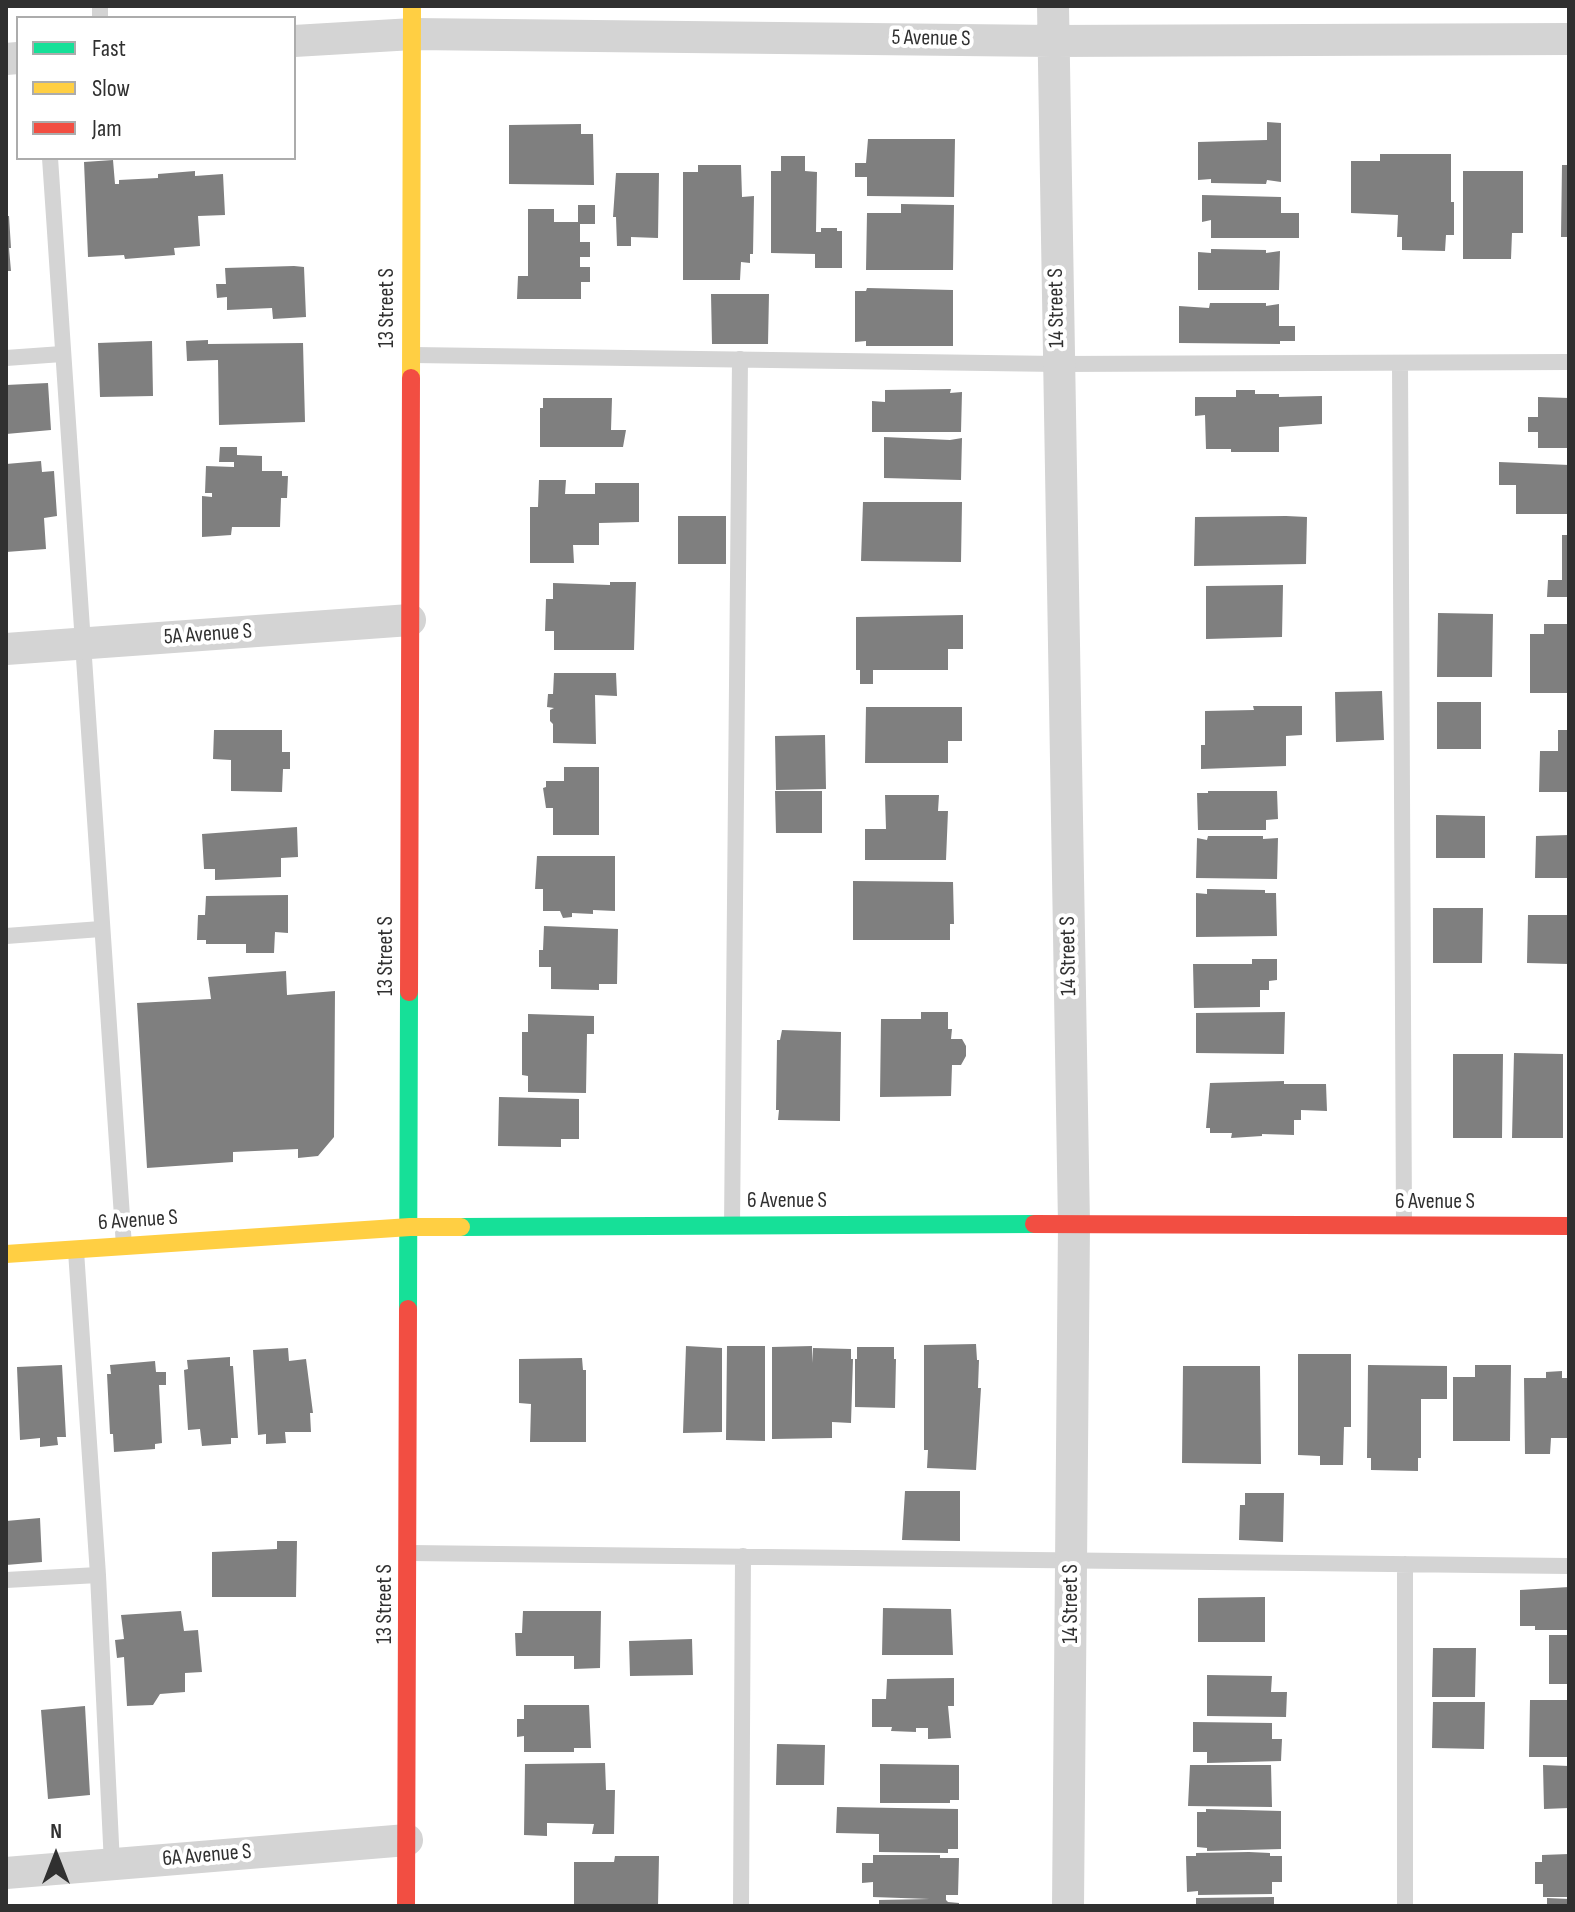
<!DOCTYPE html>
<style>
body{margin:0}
#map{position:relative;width:1575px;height:1912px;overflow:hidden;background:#fff;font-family:"Sofia Sans Condensed",sans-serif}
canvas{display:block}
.frame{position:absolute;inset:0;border:8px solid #303030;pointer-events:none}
.legend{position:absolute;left:16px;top:16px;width:280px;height:144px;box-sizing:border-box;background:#fff;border:2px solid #acacac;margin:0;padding:10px 14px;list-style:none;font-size:24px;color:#303030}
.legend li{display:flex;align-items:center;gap:16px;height:40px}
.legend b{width:40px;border:2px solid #acacac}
.north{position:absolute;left:16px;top:1816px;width:80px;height:80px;-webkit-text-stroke:6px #fff;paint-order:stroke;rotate:0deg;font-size:22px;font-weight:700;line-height:32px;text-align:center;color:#303030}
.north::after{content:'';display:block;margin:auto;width:28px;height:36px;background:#303030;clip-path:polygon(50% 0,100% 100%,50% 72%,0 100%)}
</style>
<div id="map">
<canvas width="1575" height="1912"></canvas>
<div class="frame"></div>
<ul class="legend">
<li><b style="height:10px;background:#16e098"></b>Fast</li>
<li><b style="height:10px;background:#ffcf43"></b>Slow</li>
<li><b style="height:10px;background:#f24e42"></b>Jam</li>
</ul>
<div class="north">N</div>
</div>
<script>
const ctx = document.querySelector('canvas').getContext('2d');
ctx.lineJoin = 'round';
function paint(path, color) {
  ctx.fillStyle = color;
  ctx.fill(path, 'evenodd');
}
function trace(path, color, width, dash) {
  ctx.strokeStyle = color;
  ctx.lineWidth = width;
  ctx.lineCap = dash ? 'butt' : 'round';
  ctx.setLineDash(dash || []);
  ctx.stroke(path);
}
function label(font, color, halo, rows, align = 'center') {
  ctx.font = font + ' "Sofia Sans Condensed",sans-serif';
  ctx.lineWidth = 8;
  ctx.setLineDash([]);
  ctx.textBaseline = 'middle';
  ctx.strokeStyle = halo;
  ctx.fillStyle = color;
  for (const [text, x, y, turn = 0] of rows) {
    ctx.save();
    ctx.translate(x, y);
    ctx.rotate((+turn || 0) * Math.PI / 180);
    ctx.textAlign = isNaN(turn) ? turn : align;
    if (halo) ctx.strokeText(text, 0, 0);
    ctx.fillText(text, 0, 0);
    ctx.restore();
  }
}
paint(new Path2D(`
 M1267,122L1281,123V182L1267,180L1266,184L1211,183V179L1198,180V142L1267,140Z
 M581,124V134H593L594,185L509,184V125Z
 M868,139H955L954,197L867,196V177H855V163H866Z
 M1380,154H1451V202H1454V235H1446L1445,251L1402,250V237H1397L1398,215L1351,213V161H1380Z
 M781,156H805V171L817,172L816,232H821V228H837V231H842V268H815V254L771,253V171H781Z
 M113,160L115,184H119V180L158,178V174L195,171V176L223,174L225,215L198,216L200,246L174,248L175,255L125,259L124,255L88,257L84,162Z
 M698,165H741L742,197L754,196L753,254H750V263L741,262L740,280H683V172H698Z
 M1562,165H1569V237H1561Z
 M1463,171H1523V233H1512L1511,259H1463Z
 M616,173H659L658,238L631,237V246H617L616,217H613Z
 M1202,195L1281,197V213H1299V238H1211V220L1202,222Z
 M901,204L954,205L953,270H866L867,213H901Z
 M578,205H595V224H580V242H590V257H580V267H590V282H581V299H517L518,276H528V209H554V222H578Z
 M6,216H9L11,248H9L11,271H6Z
 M1211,249L1266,250V253L1280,251L1279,290H1198V252L1211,253Z
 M294,266L304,267L306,317L273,319L272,308L227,310V297L217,298L216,284H226L225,268Z
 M867,288L953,290V346H866V341L855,342V291H866Z
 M711,294H769L768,344H712Z
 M1210,303H1266V306L1279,304V326H1295V341H1280V344L1179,343V306L1209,308Z
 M208,340V344L303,343L305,422L219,425L218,360L187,361L186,341Z
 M152,341L153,396L100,397L98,343Z
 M48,383L51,430L6,434V385Z
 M951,389L950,393L962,392L961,432H872V401L885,402V390Z
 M1236,390H1255V394H1279V397L1322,396V424L1279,427V452H1231V449H1206L1205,415L1195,416V397H1236Z
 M1538,397L1569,398V448H1538V432H1528V417H1538Z
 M543,398H612L611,430H626L623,447H540V408H543Z
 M884,437L950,440L962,438L961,480L884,478Z
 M220,447H237V455L262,456V471H282V476H288L287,498H281L280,527H232L231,535L202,537V496L212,497V493H205L206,466L234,467V462H219Z
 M41,461L42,472L54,471L57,516L44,518L46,549L6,552V464Z
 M1499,462L1569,465V514H1516V485H1499Z
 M539,480H566L565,494H595V483H639V522L599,523V545H573L574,563H530V507H538Z
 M863,502H962L961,562L861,561Z
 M678,516H726V564H678Z
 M1286,516L1307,517L1306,564L1194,566L1195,517Z
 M1562,535H1569V597H1547L1548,580H1562Z
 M610,582H636L634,650H554V631H545L546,599H553V583L610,585Z
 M1283,585L1282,637L1206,639V586Z
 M1438,613L1493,614L1492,677H1437Z
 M963,615V649H948V670H873V684H860V670H856V617Z
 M1544,624H1569V693H1530V634H1544Z
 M554,673H616L617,696L595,695L596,744L553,743V724L550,721V710L554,708L547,707L548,694H553Z
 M1382,691L1384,740L1336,742L1335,692Z
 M1437,702H1481V749H1437Z
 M1253,706H1302V735L1286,736V766L1201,769V745H1205V711L1254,710Z
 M866,707H962V741H948V763H865Z
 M214,730H282V752H290V769H283L282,792L231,791V760L213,759Z
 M1558,730H1569V792H1539L1540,751H1558Z
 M825,735L826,789L776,790L775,736Z
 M564,767H599V835H553V808H546L543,788L546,787V781H564Z
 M775,791H822V833H776Z
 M1208,791H1277L1278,819L1266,820V830H1198L1197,793H1208Z
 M885,795H939L938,811H948L946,860H865V829H886Z
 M1436,815L1485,816V858H1436Z
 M297,827L298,857L281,858V877L215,880V869H204L202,834Z
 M1569,835V878H1535L1536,836Z
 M1208,836H1263V839L1278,838L1277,879L1196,878L1197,838L1207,840Z
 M537,856H615V911L593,910V914L572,913V917L563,918L560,911H543V889H535Z
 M853,881L953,882L954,924H950V940H853Z
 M1207,889L1265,890V893H1276L1277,936L1196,937V893L1207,894Z
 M288,895V933L275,932L274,953H246V944H206V940H197L198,915H205L206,896Z
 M1433,908H1483L1482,963H1433Z
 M1528,915H1569V964L1527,963Z
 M544,926L618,929L617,984H599V990L551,989V967H539V950H543Z
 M1252,959H1277V980L1269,981V990H1260V1007L1194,1008L1193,964H1252Z
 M286,971L287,995L335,991L334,1137L318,1156L298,1158V1149L233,1152V1162L147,1168L137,1003L211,999L208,977Z
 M921,1012H948V1029H952L951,1039H962L966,1046V1056L961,1065H952L951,1096L880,1097L881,1019H921Z
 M1285,1012L1284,1054L1196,1053V1013Z
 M528,1014L594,1016V1034H587L586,1093L528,1092V1076L522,1075V1032H528Z
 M782,1030L841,1032L840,1121L778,1120L779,1110H776L777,1040H780Z
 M1514,1053L1563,1054V1138H1512Z
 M1453,1054H1503L1502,1138H1453Z
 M1284,1081V1084H1326L1327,1111L1301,1110V1120H1294V1135L1262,1134V1136L1231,1138L1232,1133H1210V1128H1206L1210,1083Z
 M499,1097L579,1099V1139H561V1147L498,1146Z
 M976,1344L977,1360H979L978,1388H981L976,1470L927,1468L928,1450H924V1345Z
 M686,1346L722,1348V1432L683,1433Z
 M727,1346H765V1441L726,1440Z
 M812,1346V1363L813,1348L851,1349V1359H853L851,1423L832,1422V1438L772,1439V1347Z
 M857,1347H894V1359H896L895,1408L855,1407V1359H857Z
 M288,1348L289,1361L306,1359L313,1413H310L311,1432H285L286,1443L266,1444V1434L258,1435L253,1350Z
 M1298,1354H1351V1427H1344L1343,1465H1320V1456L1298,1455Z
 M230,1357V1366H233L238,1438H231V1444L202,1446L200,1429L188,1430L184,1370L188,1369L187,1360Z
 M582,1358L583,1370H586V1442H530L531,1404L519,1403V1359Z
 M155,1361L156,1372H166V1385H159L162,1443L155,1444V1449L114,1452L113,1434H110L107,1374H111L110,1365Z
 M62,1365L66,1437H57L58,1445L40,1447V1438L20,1440L17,1367Z
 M1368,1365L1447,1366V1399H1421V1458H1418V1471L1371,1470V1458H1367Z
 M1475,1365H1511L1510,1441H1453V1377H1475Z
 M1183,1366H1260L1261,1464L1182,1463Z
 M1562,1371V1378H1569V1438H1551L1550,1454H1525L1524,1378H1546V1372Z
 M905,1491H960V1541L902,1540Z
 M1245,1493H1284L1283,1542L1239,1540L1240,1505H1245Z
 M40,1518L42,1562L6,1565V1521Z
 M277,1541H297L296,1597H212V1552L277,1549Z
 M1569,1587V1630H1535V1626H1520V1590Z
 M1265,1597V1642H1198V1598Z
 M883,1608L951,1609L953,1655H882Z
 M181,1611L184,1631L198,1630L202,1672L185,1673V1692L160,1694L153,1705L127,1706L124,1657L117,1658L115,1640L124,1639L121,1615Z
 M523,1611H601L600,1668L574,1669V1656H516L515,1633H522Z
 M1549,1635H1569V1684H1549Z
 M692,1639L693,1675L630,1676L629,1641Z
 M1433,1648H1476L1475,1697H1432Z
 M1207,1675L1272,1676L1271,1692H1287L1286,1717L1207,1716Z
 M954,1678V1706H948L951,1738L928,1739V1728H916V1732L891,1731L892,1727H872V1699H886L887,1679Z
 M1530,1700H1569V1757H1529Z
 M1433,1702H1485L1484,1749L1432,1748Z
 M524,1705H589L591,1748H574V1752H524V1736L517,1737V1719H524Z
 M85,1706L90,1795L48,1799L41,1710Z
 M1193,1722L1272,1723V1739H1282L1281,1761L1207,1763V1752H1193Z
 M777,1744L825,1745L824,1785H776Z
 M605,1763L606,1790H615L614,1834H592L594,1824L547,1823V1836L524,1835L525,1764Z
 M880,1764L959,1765V1800H950V1803H880Z
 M1190,1765H1271L1272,1807L1188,1806Z
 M1543,1765L1569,1766V1808L1544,1809Z
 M837,1807L958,1809V1849H948V1853L879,1852V1834L836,1833Z
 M1206,1809L1281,1811V1849L1207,1851V1848L1197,1847V1812H1206Z
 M1249,1852L1270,1853V1856H1282V1882H1272V1894L1198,1895V1891L1187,1892L1186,1856H1196V1853Z
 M1569,1854V1897H1543V1884H1535V1862H1542V1855Z
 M873,1855H940V1858H959L958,1895H946V1900L948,1902L959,1903V1906H879V1900L930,1899L873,1897V1882L862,1883V1863H873Z
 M615,1856H659L658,1906H574V1862H614Z
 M1274,1897V1906H1196V1898Z
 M1547,1898L1569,1899V1906H1547Z`), '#7f7f7f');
trace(new Path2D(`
 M100,6V18
 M50,158L124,1246
 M413,355L1058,364L1569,362
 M6,358L62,354
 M1400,363L1404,1225
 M6,936L101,929
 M732,1226L740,359
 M76,1251L98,1575L112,1864
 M409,1553L1569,1566
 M1405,1564V1906
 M6,1580L98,1575
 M741,1906L743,1556`), '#d4d4d4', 16);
trace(new Path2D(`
 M1053,6L1074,1224L1068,1906
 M294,41L413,34L1052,41L1569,39
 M6,59L18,58
 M6,649L410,620
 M6,1873L407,1840`), '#d4d4d4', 32);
trace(new Path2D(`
 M461,1227L1034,1224
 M408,1309L409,992`), '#16e098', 18);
trace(new Path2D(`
 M411,378L412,6
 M6,1254L410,1227H461`), '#ffcf43', 18);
trace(new Path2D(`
 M409,992L411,378
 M1034,1224L1569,1226
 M406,1906L408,1309`), '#f24e42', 18);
label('22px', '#303030', '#fff', [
 ["5 Avenue S",931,39,1],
 ["13 Street S",387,308,-90],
 ["14 Street S",1057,308,-91],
 ["5A Avenue S",208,635,-4],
 ["13 Street S",386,956,-90],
 ["14 Street S",1069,956,-91],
 ["6 Avenue S",787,1201],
 ["6 Avenue S",1435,1202],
 ["6 Avenue S",138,1221,-4],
 ["13 Street S",385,1604,-90],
 ["14 Street S",1071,1604,-90],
 ["6A Avenue S",207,1856,-5]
]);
</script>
